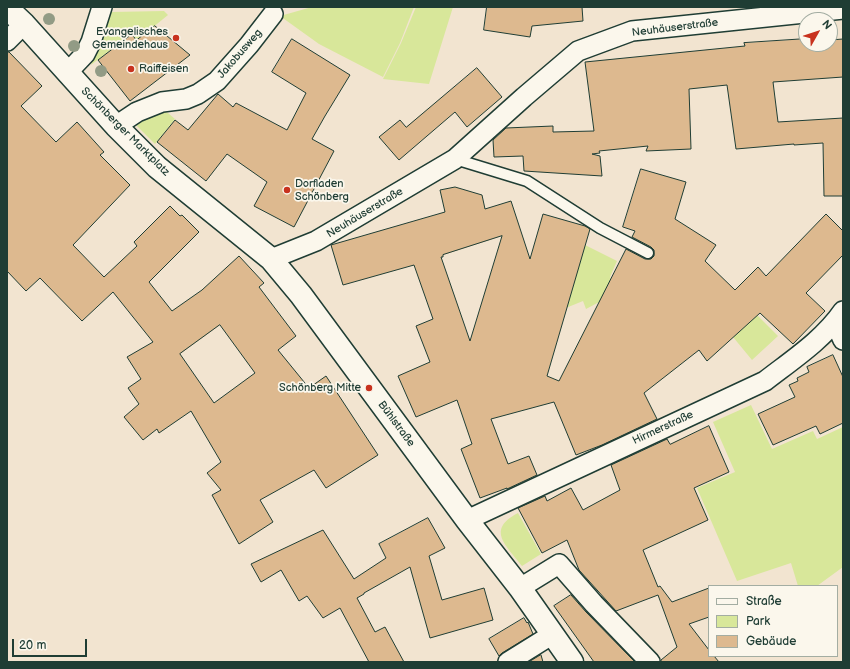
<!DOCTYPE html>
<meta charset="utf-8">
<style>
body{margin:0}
#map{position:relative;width:850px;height:669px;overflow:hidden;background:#f2e4d0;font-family:"Balsamiq Sans",sans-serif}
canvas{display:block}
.frame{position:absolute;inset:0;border:8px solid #1f3d34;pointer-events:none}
.legend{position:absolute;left:708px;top:585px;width:130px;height:72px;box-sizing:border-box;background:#fbf7ec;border:1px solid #a3ada2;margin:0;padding:5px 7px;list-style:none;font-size:12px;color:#1f3d34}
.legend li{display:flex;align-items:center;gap:8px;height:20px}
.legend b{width:20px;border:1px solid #a3ada2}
.north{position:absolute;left:798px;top:12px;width:40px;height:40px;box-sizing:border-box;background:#fbf7ec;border:1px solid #a3ada2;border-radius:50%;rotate:51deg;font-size:11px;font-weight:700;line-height:16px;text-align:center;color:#1f3d34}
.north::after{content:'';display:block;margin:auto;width:14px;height:18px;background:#c8321e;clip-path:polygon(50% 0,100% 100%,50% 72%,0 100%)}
.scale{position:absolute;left:12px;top:639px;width:75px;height:18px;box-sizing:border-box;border:2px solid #1f3d34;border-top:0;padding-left:5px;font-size:12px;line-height:14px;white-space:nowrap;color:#1f3d34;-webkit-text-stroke:3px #fbf7ec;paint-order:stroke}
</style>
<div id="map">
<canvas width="850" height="669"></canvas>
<div class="frame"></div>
<ul class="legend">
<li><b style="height:5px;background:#fbf7ec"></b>Straße</li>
<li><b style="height:11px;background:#d8e79a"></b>Park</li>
<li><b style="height:11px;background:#ddb98f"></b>Gebäude</li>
</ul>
<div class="north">N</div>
<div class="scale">20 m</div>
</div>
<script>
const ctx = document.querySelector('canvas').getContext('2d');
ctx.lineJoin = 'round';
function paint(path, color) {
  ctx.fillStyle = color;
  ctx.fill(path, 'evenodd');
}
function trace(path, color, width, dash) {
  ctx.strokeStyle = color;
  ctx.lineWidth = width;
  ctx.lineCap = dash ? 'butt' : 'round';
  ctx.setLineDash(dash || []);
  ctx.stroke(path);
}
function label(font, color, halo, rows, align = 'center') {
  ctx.font = font + ' "Balsamiq Sans",sans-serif';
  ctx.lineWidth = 3.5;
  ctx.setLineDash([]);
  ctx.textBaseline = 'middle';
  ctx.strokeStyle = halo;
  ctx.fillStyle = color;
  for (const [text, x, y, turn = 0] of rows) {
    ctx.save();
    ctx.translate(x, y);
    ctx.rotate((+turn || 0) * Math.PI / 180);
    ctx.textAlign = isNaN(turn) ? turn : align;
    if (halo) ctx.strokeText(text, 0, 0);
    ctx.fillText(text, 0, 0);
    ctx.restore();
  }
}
paint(new Path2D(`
 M312,7H414L400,43L383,77L319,44L280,16Z
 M416,7H453L429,84L383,79L401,43Z
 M164,11L168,15L152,28L153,29L138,42L131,34L91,65L111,12Z
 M160,110L168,113L175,119L155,144L136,125Z
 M585,245L617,261L610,277L614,289L603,300L586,309L583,301L524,325Z
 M757,315L778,336L752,360L733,337Z
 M751,405L772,449L813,431L817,439L843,427V567L817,586H798L791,563L737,581L697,488L735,472L713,422Z
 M518,513L541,554L522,566C507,546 485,530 518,513Z`), '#d8e79a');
const building = new Path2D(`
 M487,7H582L583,21L532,26L530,37L484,30Z
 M155,26L190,55L130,101L98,60L132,34L136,40Z
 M292,39L350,75L325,116L312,139L334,151L294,227L254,206L267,182L227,154L206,181L157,142L175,120L188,130L218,94L233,107L236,103L287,130L306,93L272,72Z
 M806,39V44H830V40L843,39V77L773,82L778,122L843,118V196H824L823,143L794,145V144L736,149L727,85L689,89L691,149L646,151L648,146L599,151L600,153L592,154L600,156L602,176L524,171L523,156L494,157L493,140L506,128L553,126V132L594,131L585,62L745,46L744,43Z
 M7,52H9L42,86L21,106L56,142L77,122L104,152L100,155L130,185L73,245L104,277L137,246L134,242L170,206L180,216L182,215L199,232L149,282L172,311L202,290L239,256L264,283L259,287L296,336L278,350L309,388L326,376L378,455L326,488L314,470L260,500L273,522L239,544L212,495L221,490L207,473L221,462L191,411L159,433L157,429L143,440L124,417L139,404L128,388L141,379L127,357L153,342L113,292L82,321L40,278L26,291L7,271ZM220,325L255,373L214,403L180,354Z
 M477,68L502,97L467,127L455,112L399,160L379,137L400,120L406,127Z
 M641,169L686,182L675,219L716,245L705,261L735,290L758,267L766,276L826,214L843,231V255L806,293L825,311L793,344L760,313L707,361L699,350L644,393L657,419L602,445L576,455L554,402L491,419L508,464L529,456L537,475L507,489V488L480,498L461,449L472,444L457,400L416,417L398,376L430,362L416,326L433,319L414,265L343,285L331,245L445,212L440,190L455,187L482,195L485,209L511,201L530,259L543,214L585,226L590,229L547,376L559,381L626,249L645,259H651L654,256V250L651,247L632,237L635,231L623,227ZM502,236L470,341L441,257H443V255Z
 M833,355L843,377V423L820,434L816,426L773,445L758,414L795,397L789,385L798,381L797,378L809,372L807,367Z
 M709,426L729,472L694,488L708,520L643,550L658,587L660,586L672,602L709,588V617L689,624L709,650V656H714L719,662H661V660L677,647L658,595L616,611L579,570L567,540L542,553L518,508L545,496L547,501L571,488L583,510L620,490L611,465L667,439L670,444Z
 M428,518L445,548L429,556L442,600L484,588L493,620L430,638L410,567L364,593V594L357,598L375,632L385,627L404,662H369L340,608L323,618L307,596L299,601L281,570L261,582L251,564L323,530L354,579L386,558L379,544Z
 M571,595L586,612L635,662H594L554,606Z
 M524,618L527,623L528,622L533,634L502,653L499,656L489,639Z
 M541,655L543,662H529Z`);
paint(building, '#ddb98f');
trace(building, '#1f3d34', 1);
const service = new Path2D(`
 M455,159L527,181L600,228L648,253`);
const minor = new Path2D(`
 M7,41L24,24
 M67,73L85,54L91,42L102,7
 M116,126L137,112L162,102L186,99L198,94L217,81L249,45L273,14
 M271,259L316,241L455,159L524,97L578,51L632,31L843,9
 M835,322L843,340
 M467,520L765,381C792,360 823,340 843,311
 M520,588L559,564L594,604L650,662
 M508,662L553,634`);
const tertiary = new Path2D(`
 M7,8L24,24L116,126L157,167L271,259L301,295L467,520L520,588L572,662`);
trace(service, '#1f3d34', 13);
trace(minor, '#1f3d34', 22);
trace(tertiary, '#1f3d34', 25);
trace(service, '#fbf7ec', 10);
trace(minor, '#fbf7ec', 19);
trace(tertiary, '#fbf7ec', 22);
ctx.fillStyle = '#929b85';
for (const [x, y] of [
 [49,19],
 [74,46],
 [101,71]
]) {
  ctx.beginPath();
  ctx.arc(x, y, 6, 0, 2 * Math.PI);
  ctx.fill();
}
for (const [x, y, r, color] of [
 [176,38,4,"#c8321e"],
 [131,69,4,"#c8321e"],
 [287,190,4,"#c8321e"],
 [369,388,4,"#c8321e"]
]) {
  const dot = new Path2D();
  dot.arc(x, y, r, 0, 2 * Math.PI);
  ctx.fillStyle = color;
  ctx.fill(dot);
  trace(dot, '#fbf7ec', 1.5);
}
label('11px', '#1f3d34', '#fbf7ec', [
 ["Neuhäuserstraße",675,28,-7],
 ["Jakobusweg",240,54,-49],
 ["Schönberger Marktplatz",125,132,45],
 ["Neuhäuserstraße",365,213,-31],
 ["Bühlstraße",396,424,53],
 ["Hirmerstraße",663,428,-25]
]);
label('11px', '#1f3d34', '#fbf7ec', [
 ["Evangelisches",168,32],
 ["Gemeindehaus",168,45],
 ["Raiffeisen",139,69,"left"],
 ["Dorfladen",295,184,"left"],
 ["Schönberg",295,197,"left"],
 ["Schönberg Mitte",361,388]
], 'right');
</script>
